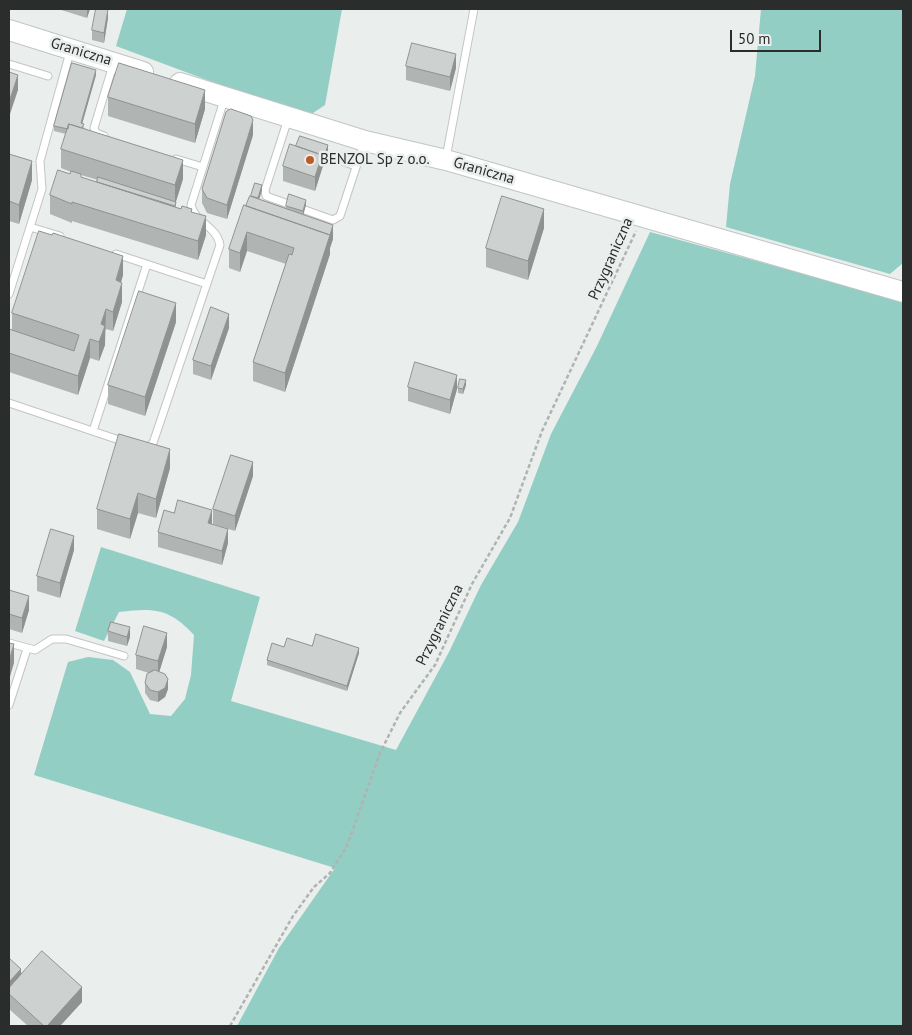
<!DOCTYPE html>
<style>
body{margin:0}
#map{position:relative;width:912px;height:1035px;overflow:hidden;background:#eaeeed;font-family:"PT Sans",sans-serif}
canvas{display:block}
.frame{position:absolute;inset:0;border:10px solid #2b2d2d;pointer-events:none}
.scale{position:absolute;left:730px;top:30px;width:91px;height:22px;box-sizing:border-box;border:2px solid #2b2d2d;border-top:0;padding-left:6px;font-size:15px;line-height:18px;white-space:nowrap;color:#2b2d2d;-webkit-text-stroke:4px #eaeeed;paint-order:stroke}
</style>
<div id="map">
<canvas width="912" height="1035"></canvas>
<div class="frame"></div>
<div class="scale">50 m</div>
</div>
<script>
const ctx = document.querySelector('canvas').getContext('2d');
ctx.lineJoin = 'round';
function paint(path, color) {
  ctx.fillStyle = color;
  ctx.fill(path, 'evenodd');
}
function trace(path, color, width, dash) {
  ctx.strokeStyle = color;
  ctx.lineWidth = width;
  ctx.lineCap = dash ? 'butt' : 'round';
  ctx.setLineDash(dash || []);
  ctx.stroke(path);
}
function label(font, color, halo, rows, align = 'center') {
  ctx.font = font + ' "PT Sans",sans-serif';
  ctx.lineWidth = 5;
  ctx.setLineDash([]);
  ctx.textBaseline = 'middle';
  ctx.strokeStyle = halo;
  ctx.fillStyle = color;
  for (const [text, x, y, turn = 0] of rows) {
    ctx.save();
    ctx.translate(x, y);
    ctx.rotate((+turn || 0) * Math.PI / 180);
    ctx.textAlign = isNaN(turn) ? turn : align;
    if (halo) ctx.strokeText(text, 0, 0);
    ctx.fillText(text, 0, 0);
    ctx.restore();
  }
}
paint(new Path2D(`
 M127,9H342L325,105L310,115L258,99L116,46Z
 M761,9H903V263L890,274L726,227L730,184L755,76Z
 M650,232L903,301V1026H237L279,948L335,868L34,775L68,662L88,657L113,660L130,672L150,714L171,716L185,699L191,675L194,635C169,608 154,608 119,612L104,641L75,631L101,547L260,597L231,701L396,750L449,652L481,585L518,522L551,434L597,346Z`), '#92cec4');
const lane = new Path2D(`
 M9,64L48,76
 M288,119L265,190L266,196L333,220L340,216L364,143
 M104,136L96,133L94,128L113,65
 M319,154L356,166
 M446,158L474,9
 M176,159L203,167
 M30,227L60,236
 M116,254L207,284
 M9,294L42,189L40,161L70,52
 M9,403L125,442
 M93,431L147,264
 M147,448L153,443L220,245C217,226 195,223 191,205L224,100
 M9,643L35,650L52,639H66L124,656
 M9,705L27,649`);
const secondary = new Path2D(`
 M9,30L143,72
 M180,83L365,141L446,160L903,292`);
trace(lane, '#c2c5c5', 9);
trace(secondary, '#c2c5c5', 22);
trace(new Path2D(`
 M230,1026L293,916L314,887L330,873L347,846L380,753L400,713L435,665L472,584L510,518L542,431L636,231`), '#afb3b2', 2.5, [4, 2.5]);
trace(lane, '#fff', 7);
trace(secondary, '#fff', 20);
paint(new Path2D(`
 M58,9H90L87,18Z
 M108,18L104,43L92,40V30Z
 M406,66L456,68L450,91L406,80Z
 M96,75L82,123L84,128L183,179L176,202V207L192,212L206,235L198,260L72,221V223L50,214V195L70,174L71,172L61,168V149L66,134L54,131V126ZM81,175L98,180L97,182L81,177Z
 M108,97L205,109L195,143L108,116Z
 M253,135L227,219L207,213L202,203V189Z
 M296,146L328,150L315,191L283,181V166Z
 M9,154L32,180L19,224L9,221V240Z
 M255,183L262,190L259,199L286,208V206L306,205L303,214L333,239L330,248V254L285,392L253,381V362L286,264L247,251L240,272L229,268V249L246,206L251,197Z
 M544,228L528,280L486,267V248Z
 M123,275L121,282L122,302L113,331L106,329L105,331V345L99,361L90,358L78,395L9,372V329L12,330V313Z
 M176,322L145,416L108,404V385Z
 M229,328L211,380L193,374V360Z
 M466,385L463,394L458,393V388Z
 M408,387L457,389L450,414L408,401Z
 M170,468L156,518L138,513L130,539L97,529V509Z
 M253,476L235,531L213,524V509Z
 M212,524L228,543L222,565L158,547V532Z
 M74,550L60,598L37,591V576Z
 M9,590L29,610L22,633L9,629Z
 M108,631L130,637L127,646L108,641Z
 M312,646L359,653L347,691L267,665V660L284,647Z
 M167,647L159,672L168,689L165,697L158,702L150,700L145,693V683L149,673L136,669V655Z
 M9,958L21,975L82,1002L60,1026H28L9,1009Z`), '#b0b4b3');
paint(new Path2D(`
 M87,9H90L87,18Z
 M108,9V18L104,43V33Z
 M456,54V68L450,91V77Z
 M96,70V75L81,128V123Z
 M18,75V90L9,117V102Z
 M205,90V109L195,143V124Z
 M253,120V135L227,219V205Z
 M328,145V150L315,191V177L322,155Z
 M183,160V179L175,204V185Z
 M32,161V180L19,224V205Z
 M262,185V190L258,203V198Z
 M306,200V205L303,216V211Z
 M544,209V228L528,280V261Z
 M206,216V235L198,260V241Z
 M333,225V239L330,248V254L285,392V373Z
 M247,232V251L240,272V253Z
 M123,256V275L116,299V280Z
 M122,283V302L113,331V312Z
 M176,303V322L145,416V397Z
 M106,309L105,345L99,361V342L101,324Z
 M229,314V328L211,380V366Z
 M90,339V358L78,395V376Z
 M457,375V389L450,414V400Z
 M466,380V385L463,394V389Z
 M170,449V468L156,518V499Z
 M253,462V476L235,531V516Z
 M138,493V513L130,539V519Z
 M212,510V525L208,523Z
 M228,529V543L222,565V551Z
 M74,536V550L60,598V583Z
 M29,596V610L22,633V618Z
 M130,627V637L127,646V637Z
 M167,633V647L158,676V661Z
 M14,644V663L9,680V661Z
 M359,648V653L347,691V686Z
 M168,679V689L165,697L158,702V692Z
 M21,969V983L9,994V982Z
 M82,987V1002L60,1026H47Z`), '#909292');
const building = new Path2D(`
 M96,9H108L104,33L92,30Z
 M412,43L456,54L450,77L406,66Z
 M72,63L96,70L81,123L84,124L82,128L69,124L68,129L54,126Z
 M119,63L205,90L195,124L108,97Z
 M9,72L18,75L9,102Z
 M231,109L251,116L253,120L227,205L207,198L202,189L226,112Z
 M69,124L183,160L175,185L61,149Z
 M300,136L328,145L322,164V155L296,146Z
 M290,144L322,155L315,177L283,166Z
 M9,154L32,161L19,205L9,201Z
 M58,170L70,174L71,171L81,174V177L181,209L182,206L192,209L191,212L206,216L198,241L72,202V204L50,195Z
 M98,177L176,202L175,206L97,182Z
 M255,183L262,185L258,198L251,196Z
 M289,194L306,200L303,211L286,206Z
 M250,196L333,225L330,235L246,206Z
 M502,196L544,209L528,261L486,248Z
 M244,205L330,235L285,373L253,362L289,254L292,255L294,248L247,232L240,253L229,249Z
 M39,231L52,235L53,233L123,256L116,280L122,283L113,312L106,309L101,324L105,326L99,342L90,339L78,376L9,353V329L74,351L79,335L12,313Z
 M139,291L176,303L145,397L108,385Z
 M211,307L229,314L211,366L193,360Z
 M415,362L457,375L450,400L408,387Z
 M460,379L466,380L463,389L458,388Z
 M119,434L170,449L156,499L138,493L130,519L97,509Z
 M231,455L253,462L235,516L213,509Z
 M178,500L212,510L208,523L228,529L222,551L158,532L164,510L174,513Z
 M51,529L74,536L60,583L37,576Z
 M9,590L29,596L22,618L9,614Z
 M111,622L130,627L127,637L108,631Z
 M144,626L167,633L158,661L136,655Z
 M316,634L359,648L347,686L267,660L272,643L284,647L287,638L312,646Z
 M9,643L14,644L9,661Z
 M155,670L165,674L168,679L165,688L158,692L150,690L145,683L147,674Z
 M42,951L82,987L47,1026H44L9,994V988Z
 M9,958L21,969L9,982Z`);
paint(building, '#cdd1d0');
trace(building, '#909292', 1);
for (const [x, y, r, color] of [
 [310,160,5,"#be5a23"]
]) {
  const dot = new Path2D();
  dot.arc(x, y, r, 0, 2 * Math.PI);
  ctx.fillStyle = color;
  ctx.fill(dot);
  trace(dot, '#eaeeed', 2);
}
label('15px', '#2b2d2d', '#eaeeed', [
 ["Graniczna",81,52,17],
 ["Graniczna",484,171,16],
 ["Przygraniczna",611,259,-66],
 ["Przygraniczna",440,625,-64]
]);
label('15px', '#2b2d2d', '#eaeeed', [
 ["BENZOL Sp z o.o.",320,160]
], 'left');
</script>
